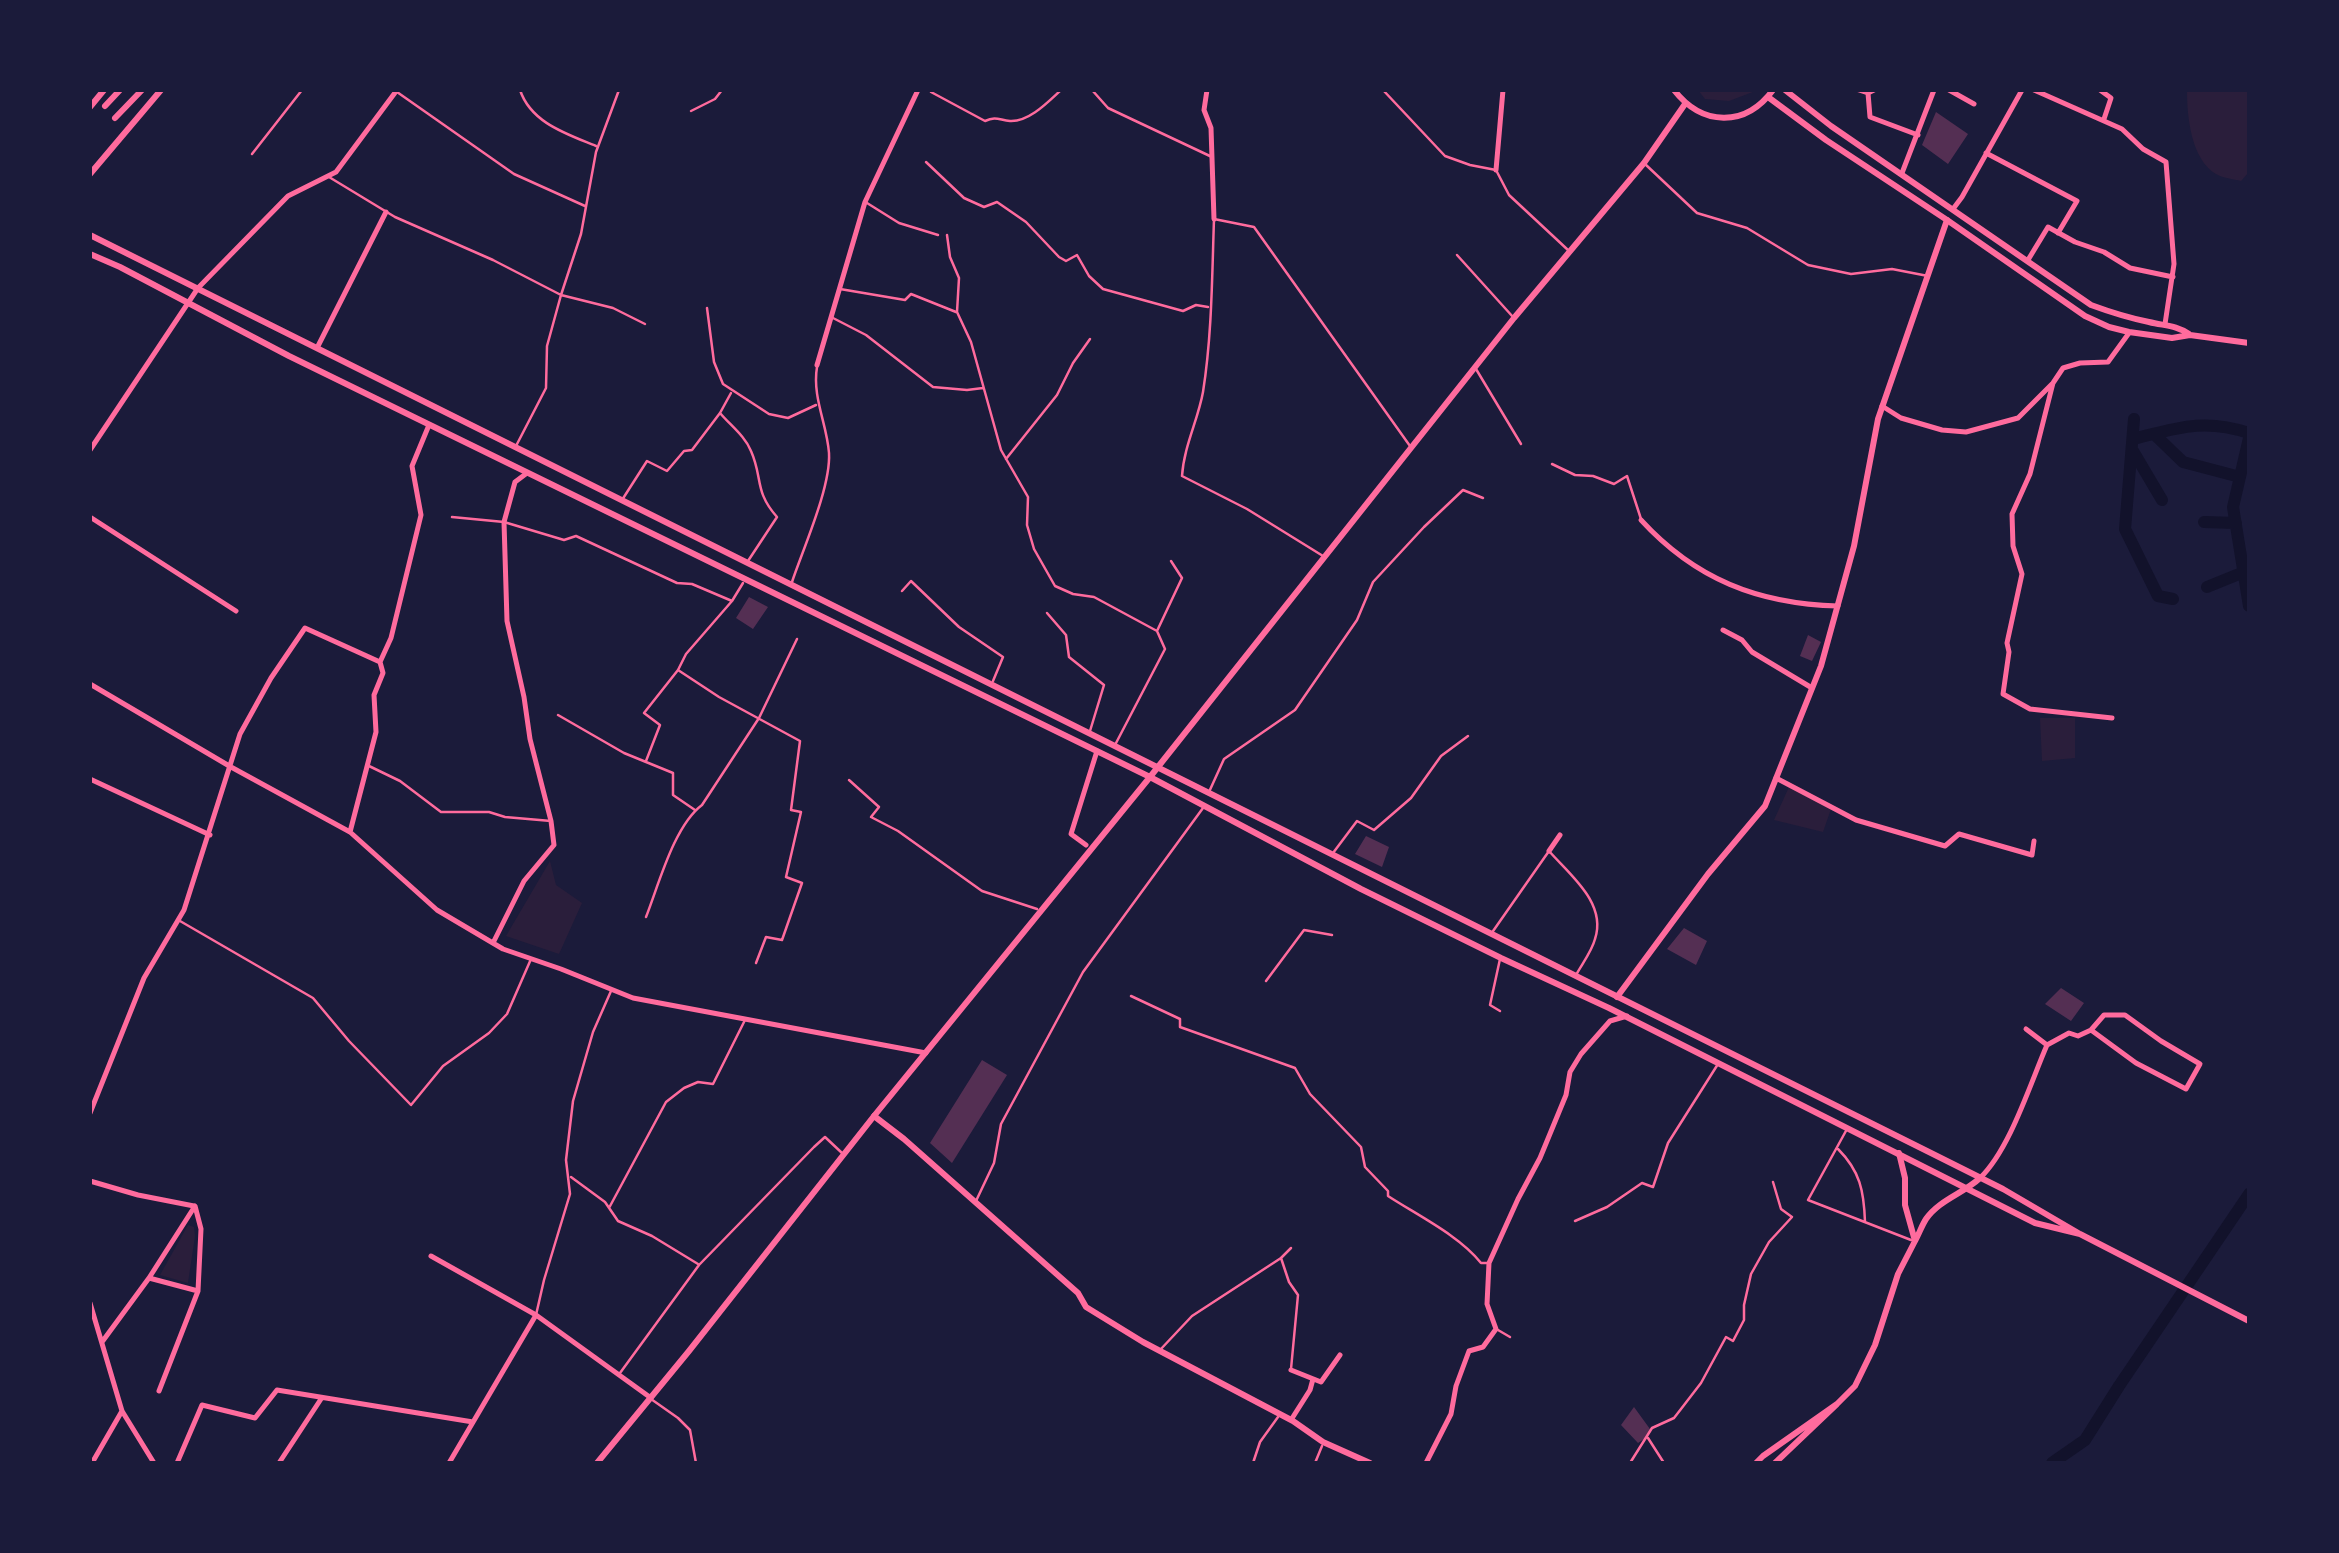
<!DOCTYPE html>
<style>
body{margin:0}
#map{position:relative;width:2339px;height:1553px;overflow:hidden;background:#1b1b3a;font-family:"Nunito Sans",sans-serif}
canvas{display:block}
.frame{position:absolute;inset:0;border:92px solid #1b1b3a;pointer-events:none}
</style>
<div id="map">
<canvas width="2339" height="1553"></canvas>
<div class="frame"></div>
</div>
<script>
const ctx = document.querySelector('canvas').getContext('2d');
ctx.lineJoin = 'round';
function paint(path, color) {
  ctx.fillStyle = color;
  ctx.fill(path, 'evenodd');
}
function trace(path, color, width, dash) {
  ctx.strokeStyle = color;
  ctx.lineWidth = width;
  ctx.lineCap = dash ? 'butt' : 'round';
  ctx.setLineDash(dash || []);
  ctx.stroke(path);
}
paint(new Path2D(`
 M1698,90H1758L1729,101L1705,99Z
 M2187,90H2249V172L2241,181C2234,179 2222,178 2216,174C2191,159 2187,117 2187,90Z
 M2040,718H2075V758L2042,761Z
 M1789,787L1831,809L1823,832L1774,820Z
 M550,861L556,885L582,903L559,954L506,936Z
 M188,1225L194,1227L195,1236L188,1283L160,1275Z`), '#2a1e3b');
trace(new Path2D(`
 M2134,419L2125,529L2158,596L2173,599
 M2154,434L2183,462L2240,477
 M2249,438L2233,507L2249,606
 M2133,439C2177,428 2204,418 2249,433
 M2133,451L2162,500
 M2204,522L2236,523
 M2207,587L2244,572
 M2052,1463L2085,1440L2119,1386L2249,1194`), '#12122b', 12);
paint(new Path2D(`
 M1936,112L1968,134L1948,164L1922,145Z
 M749,597L768,607L753,629L736,618Z
 M1808,635L1821,642L1812,661L1800,656Z
 M1366,836L1389,847L1382,867L1355,854Z
 M1684,928L1707,941L1696,965L1667,949Z
 M2061,988L2084,1003L2071,1021L2045,1004Z
 M982,1060L1007,1075L952,1163L930,1143Z
 M1634,1407L1650,1429L1647,1437L1638,1443L1621,1425Z`), '#542f53');
trace(new Path2D(`
 M520,90C531,123 567,134 596,146
 M1092,90L1108,108L1212,157
 M1383,90L1445,156L1470,165L1496,170L1509,195L1568,250
 M397,92L514,174L585,206
 M931,92L985,121C996,116 999,120 1010,121C1029,122 1048,102 1061,90
 M691,111L715,99L722,90
 M252,154L302,90
 M926,162L964,198L984,207L997,202L1026,222L1059,257L1066,261L1077,255L1089,276L1103,289L1183,311L1196,305L1208,307
 M1645,164L1697,213L1747,228L1808,265L1851,274L1892,269L1928,276
 M329,177L395,217L493,260L561,295L613,308L645,324
 M867,203L899,223L938,235
 M947,235L950,257L959,278L957,312L971,342L1001,450L1028,497L1027,525L1034,549L1055,586L1073,594L1094,597L1157,631
 M1457,255L1513,317
 M840,289L905,300L911,294L956,312
 M707,308L714,362L723,384L769,414L788,418L816,405
 M833,318L866,335L933,387L967,390L983,388
 M1476,369L1521,444
 M720,413C730,425 745,436 751,451C763,478 754,491 777,517L748,561
 M516,446L546,388L547,346L561,295L581,234L596,152L619,90
 M1006,459L1057,395L1073,363L1090,339
 M1552,464L1575,475L1593,476L1614,484L1627,476L1641,519
 M622,500L647,461L667,471L684,451L692,450L720,413L731,393
 M452,517L504,522L564,540L576,536L677,583L692,584L732,601
 M1323,556L1247,509L1182,476C1184,446 1198,420 1203,392C1212,335 1212,277 1214,219L1254,227L1410,446
 M792,582C803,549 831,487 829,453C827,424 812,397 817,367
 M902,591L911,581L959,627L1003,657L993,681
 M1047,613L1066,635L1069,657L1104,685L1090,731
 M678,670L719,697L800,741L791,810L801,812L786,877L802,883L782,940L766,937L756,963
 M558,715L624,753L673,773V795L695,810
 M1115,745L1165,649L1157,631L1182,578L1171,561
 M646,761L660,725L644,713L678,670L686,654L732,601L743,583
 M369,766L400,781L441,812H489L505,817L551,821
 M849,780L879,807L871,817L898,831L982,891L1037,909
 M1209,792L1224,759L1295,710L1357,620L1373,582L1424,527L1463,490L1483,498
 M1333,853L1357,821L1374,830L1411,798L1441,756L1468,736
 M646,917C659,884 674,826 702,805L759,718L797,639
 M180,921L313,998L349,1041L411,1105L443,1066L489,1033L507,1014L531,959
 M1491,934L1549,851C1570,875 1607,903 1595,939C1592,951 1582,964 1576,975
 M1266,981L1304,930L1332,935
 M1131,996L1180,1019V1027L1295,1068L1310,1094L1361,1147L1365,1167L1388,1191V1196C1417,1215 1460,1236 1481,1263H1487
 M1500,1011L1490,1005L1500,959
 M1847,1129L1808,1200L1911,1240
 M1838,1149C1860,1171 1864,1191 1865,1222
 M571,1177L605,1202L618,1221L652,1236L698,1264
 M976,1201L994,1163L1001,1124L1083,972L1203,808
 M609,1208L666,1102L684,1088L698,1082L713,1084L745,1020
 M1575,1221L1607,1207L1642,1183L1653,1187L1668,1143L1718,1064
 M1291,1248L1281,1258L1289,1282L1298,1295L1291,1369
 M536,1315L544,1280L570,1194L566,1160L573,1101L593,1032L611,991
 M1498,1330L1510,1337
 M1160,1350L1192,1316L1281,1258
 M620,1373L699,1265L814,1147L825,1137L842,1153
 M651,1399L678,1418L690,1430L696,1463
 M1648,1438L1664,1463
 M1253,1463L1260,1442L1278,1417
 M1315,1463L1322,1446
 M1630,1463L1652,1428L1674,1418L1681,1409L1701,1383L1726,1337L1733,1341L1744,1320V1305L1751,1274L1769,1242L1792,1217L1781,1209L1773,1182`), '#ff6b9d', 2.5);
trace(new Path2D(`
 M1207,90L1204,110L1211,128L1214,219
 M1859,90L1868,93L1874,90
 M1949,90L1974,104
 M2034,90L2122,129L2143,149L2166,162L2174,264L2165,324
 M2100,90L2111,98L2104,119
 M1868,93L1870,117L1918,135
 M1986,153L2077,201L2058,233
 M1496,170L1503,90
 M1902,173L1934,90
 M1953,209L1962,197L2022,90
 M2028,260L2048,227L2075,242L2104,252L2130,268L2173,277
 M317,348L386,212
 M817,365L865,202L918,90
 M2053,383L2030,474L2012,514L2013,546L2022,574L2007,643L2009,652L2003,694L2030,709L2112,718
 M1882,406L1901,418L1942,430L1966,432L2018,418L2053,383L2063,368L2080,363L2108,362L2129,333
 M90,450L198,288L288,196L336,172L397,90
 M90,517L236,611
 M1641,520C1695,579 1758,604 1838,606
 M1723,630L1742,640L1752,652L1812,688
 M90,684L231,767L350,832L437,910L503,949L561,969L633,998L926,1053
 M1776,778L1856,820L1945,846L1959,834L2032,855L2034,841
 M90,779L210,835
 M350,832L376,732L374,695L383,673L380,662
 M1086,845L1071,834L1097,751
 M1549,851L1560,835
 M493,943L524,881L554,845L551,821L530,739L524,697L507,621L504,522L515,482L527,473
 M2026,1029L2047,1045
 M2047,1045L2069,1033L2078,1036L2091,1030L2136,1063L2186,1089L2200,1064L2161,1041L2125,1015H2104L2091,1030
 M90,1113L144,978L184,910L240,734L271,678L305,628L380,662L391,638L421,515L412,466L429,425
 M1980,1178C2010,1149 2030,1084 2047,1045
 M90,1181L138,1195L194,1206
 M431,1256L536,1315L651,1398
 M90,1303L122,1411L154,1463
 M102,1342L149,1278
 M1291,1370L1321,1382L1340,1355
 M159,1391L198,1291L149,1278L195,1206L201,1229L198,1291
 M1291,1420L1310,1390L1313,1379
 M92,1463L122,1411
 M177,1463L202,1405L255,1418L277,1390L473,1422
 M279,1463L321,1399
 M449,1463L536,1315
 M1426,1463L1451,1414L1456,1386L1469,1351L1483,1347L1496,1329L1487,1304L1489,1263L1518,1199L1540,1158L1566,1095L1570,1072L1581,1054L1610,1021L1627,1016`), '#ff6b9d', 5);
trace(new Path2D(`
 M1617,997L1708,874L1765,806L1821,666L1854,546L1878,419L1947,220
 M874,1116L904,1139L1078,1293L1086,1307L1143,1342L1293,1421L1323,1442L1370,1463
 M1899,1153L1905,1178V1205L1915,1241C1919,1234 1922,1225 1926,1219C1939,1200 1964,1193 1980,1178
 M1837,1404L1855,1386L1875,1345L1898,1274L1915,1241
 M1756,1463L1763,1456L1837,1404L1775,1463`), '#ff6b9d', 6);
trace(new Path2D(`
 M1674,90C1702,126 1745,128 1773,90
 M1785,90L1831,126L2091,305C2110,312 2129,318 2149,322C2165,326 2176,325 2189,334
 M1768,97L1826,140L1947,220L2085,316L2109,327L2129,332L2172,338L2190,335L2249,343
 M105,106L120,90
 M90,107L104,90
 M115,118L142,90
 M90,174L161,90
 M90,235L1927,1151L2003,1189L2080,1234L2035,1223L1609,1008L1501,958L1361,889L1150,777L289,356L120,267L90,254
 M2080,1234L2249,1321
 M597,1463L689,1351L874,1116L1150,777L1514,318L1644,163L1685,104`), '#ff6b9d', 6);
</script>
